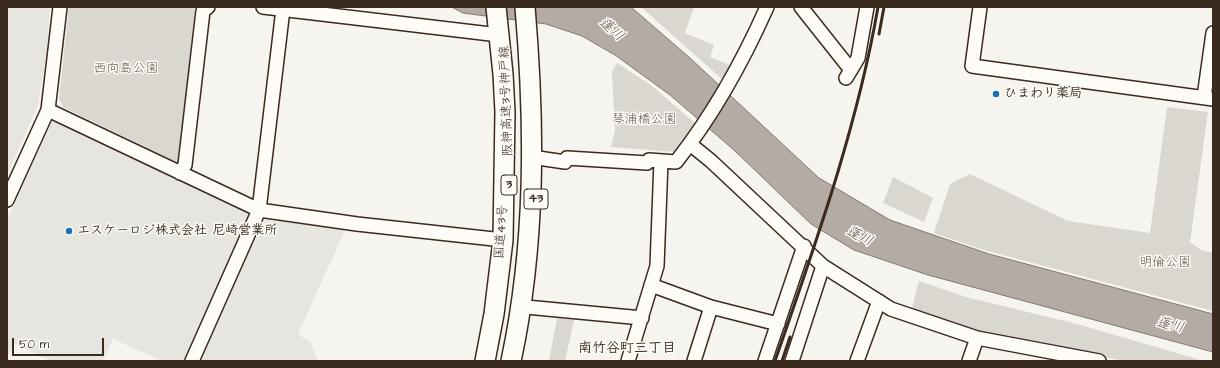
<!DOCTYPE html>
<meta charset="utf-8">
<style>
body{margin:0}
#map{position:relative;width:1220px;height:368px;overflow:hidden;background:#f5f4ee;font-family:"Architects Daughter",sans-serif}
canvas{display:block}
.frame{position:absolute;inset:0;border:8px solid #3b2a1e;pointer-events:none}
.scale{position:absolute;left:12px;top:338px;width:92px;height:18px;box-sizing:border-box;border:2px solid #3b2a1e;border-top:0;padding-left:5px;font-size:12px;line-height:14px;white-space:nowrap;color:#3b2a1e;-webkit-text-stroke:3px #fdfcf7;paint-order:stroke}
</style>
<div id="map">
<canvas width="1220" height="368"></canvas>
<div class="frame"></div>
<div class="scale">50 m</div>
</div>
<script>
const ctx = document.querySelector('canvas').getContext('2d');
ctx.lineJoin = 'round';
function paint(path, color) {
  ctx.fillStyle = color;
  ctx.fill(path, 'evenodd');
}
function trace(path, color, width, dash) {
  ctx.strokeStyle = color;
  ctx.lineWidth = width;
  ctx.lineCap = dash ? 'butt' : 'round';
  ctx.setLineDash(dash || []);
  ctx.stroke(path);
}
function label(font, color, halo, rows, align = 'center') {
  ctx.font = font + ' "Architects Daughter","Klee One",sans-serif';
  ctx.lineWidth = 3;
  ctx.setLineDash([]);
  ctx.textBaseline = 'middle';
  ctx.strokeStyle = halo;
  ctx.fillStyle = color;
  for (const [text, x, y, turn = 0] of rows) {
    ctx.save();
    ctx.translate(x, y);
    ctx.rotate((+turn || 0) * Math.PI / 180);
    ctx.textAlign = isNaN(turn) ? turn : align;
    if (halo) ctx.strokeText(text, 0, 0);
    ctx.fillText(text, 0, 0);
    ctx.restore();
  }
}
paint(new Path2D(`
 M7,7H50L47,49L38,105L7,176Z
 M59,120L245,209L248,218L184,361H162L113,339L103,361H52L14,344L7,357V220L51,124Z
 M265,220L346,228L298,334L311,343L318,361H199L260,223Z`), '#e7e5df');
paint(new Path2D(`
 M69,7H195L179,163L63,107L59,99Z
 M641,7H694L685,33L714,45L710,57L730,65L722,79Z
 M617,63L652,86L696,124L687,140L676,152L611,147L615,131L612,72Z
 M1167,107L1208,112L1190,242L1201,250L1213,253V311L984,250L934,233L950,184L970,174L1068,221L1150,233Z
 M893,177L933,198L924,222L883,203Z
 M919,281L966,297L1077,324L1204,361H1125L979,334L911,311Z
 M557,318L574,320L565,361H549Z`), '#dad6d0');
const water = new Path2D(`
 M452,7H631L690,58L819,178L890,220L989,254L1213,314V352L928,275L854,250L811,224L734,150L670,95L615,55L582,36L546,24L463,13Z`);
paint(water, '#b4aca4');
trace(water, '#84786e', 1);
const minor = new Path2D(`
 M263,7L499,35
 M801,7L851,70
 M980,7L972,66L1213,99
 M846,78L858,58L867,7
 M1204,97L1213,33
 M48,110L259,210L283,9
 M690,144L711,161L823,266L891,309L977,338L1099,361
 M538,158L565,162L567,158L647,163L649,160L676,162C713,115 743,61 767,7
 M180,173L185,165L203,11L208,7
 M7,200L48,110L60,7
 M651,285L711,307L778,324
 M526,307L642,318
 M192,361L259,210L357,224L503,240
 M628,361L657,266L661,161
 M694,361L711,307
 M765,361L804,246
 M792,361L823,266
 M857,361L879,301
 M969,361L977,338`);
const highway = new Path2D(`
 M485,361L494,314L503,240L505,112L503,74L496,7
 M511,361C536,244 535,125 525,7`);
trace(minor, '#3b2a1e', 16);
trace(highway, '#3b2a1e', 22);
trace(minor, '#fdfcf7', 13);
trace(highway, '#fdfcf7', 19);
trace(new Path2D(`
 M879,34L884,7
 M775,361C815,245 857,128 878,7
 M782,361L790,337`), '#3b2a1e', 3);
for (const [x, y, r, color] of [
 [996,94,4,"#1f6fb2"],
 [69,231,4,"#1f6fb2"]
]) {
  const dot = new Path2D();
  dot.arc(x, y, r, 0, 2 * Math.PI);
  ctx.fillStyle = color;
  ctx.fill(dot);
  trace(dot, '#fdfcf7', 1.5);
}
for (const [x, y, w] of [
 [509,185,16],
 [536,199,24]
]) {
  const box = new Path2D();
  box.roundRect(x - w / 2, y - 10, w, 20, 3);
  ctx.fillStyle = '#fdfcf7';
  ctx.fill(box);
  trace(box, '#3b2a1e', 1);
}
label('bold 12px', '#3b2a1e', null, [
 ["3",509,185],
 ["43",536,199]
]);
label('13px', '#63554a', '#fdfcf7', [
 ["西向島公園",126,69],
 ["琴浦橋公園",644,120],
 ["明倫公園",1165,263]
]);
label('bold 13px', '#3b2a1e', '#fdfcf7', [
 ["ひまわり薬局",1004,94],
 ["エスケーロジ株式会社 尼崎営業所",77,231]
], 'left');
label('13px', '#3b2a1e', '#fdfcf7', [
 ["阪神高速3号神戸線",507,101,-92],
 ["国道43号",502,232,-86]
]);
label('italic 14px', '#65584d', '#fdfcf7', [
 ["蓬川",611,30,40],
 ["蓬川",859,237,26],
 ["蓬川",1170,326,14]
]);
label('bold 14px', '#3b2a1e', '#fdfcf7', [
 ["南竹谷町三丁目",627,349]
]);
</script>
